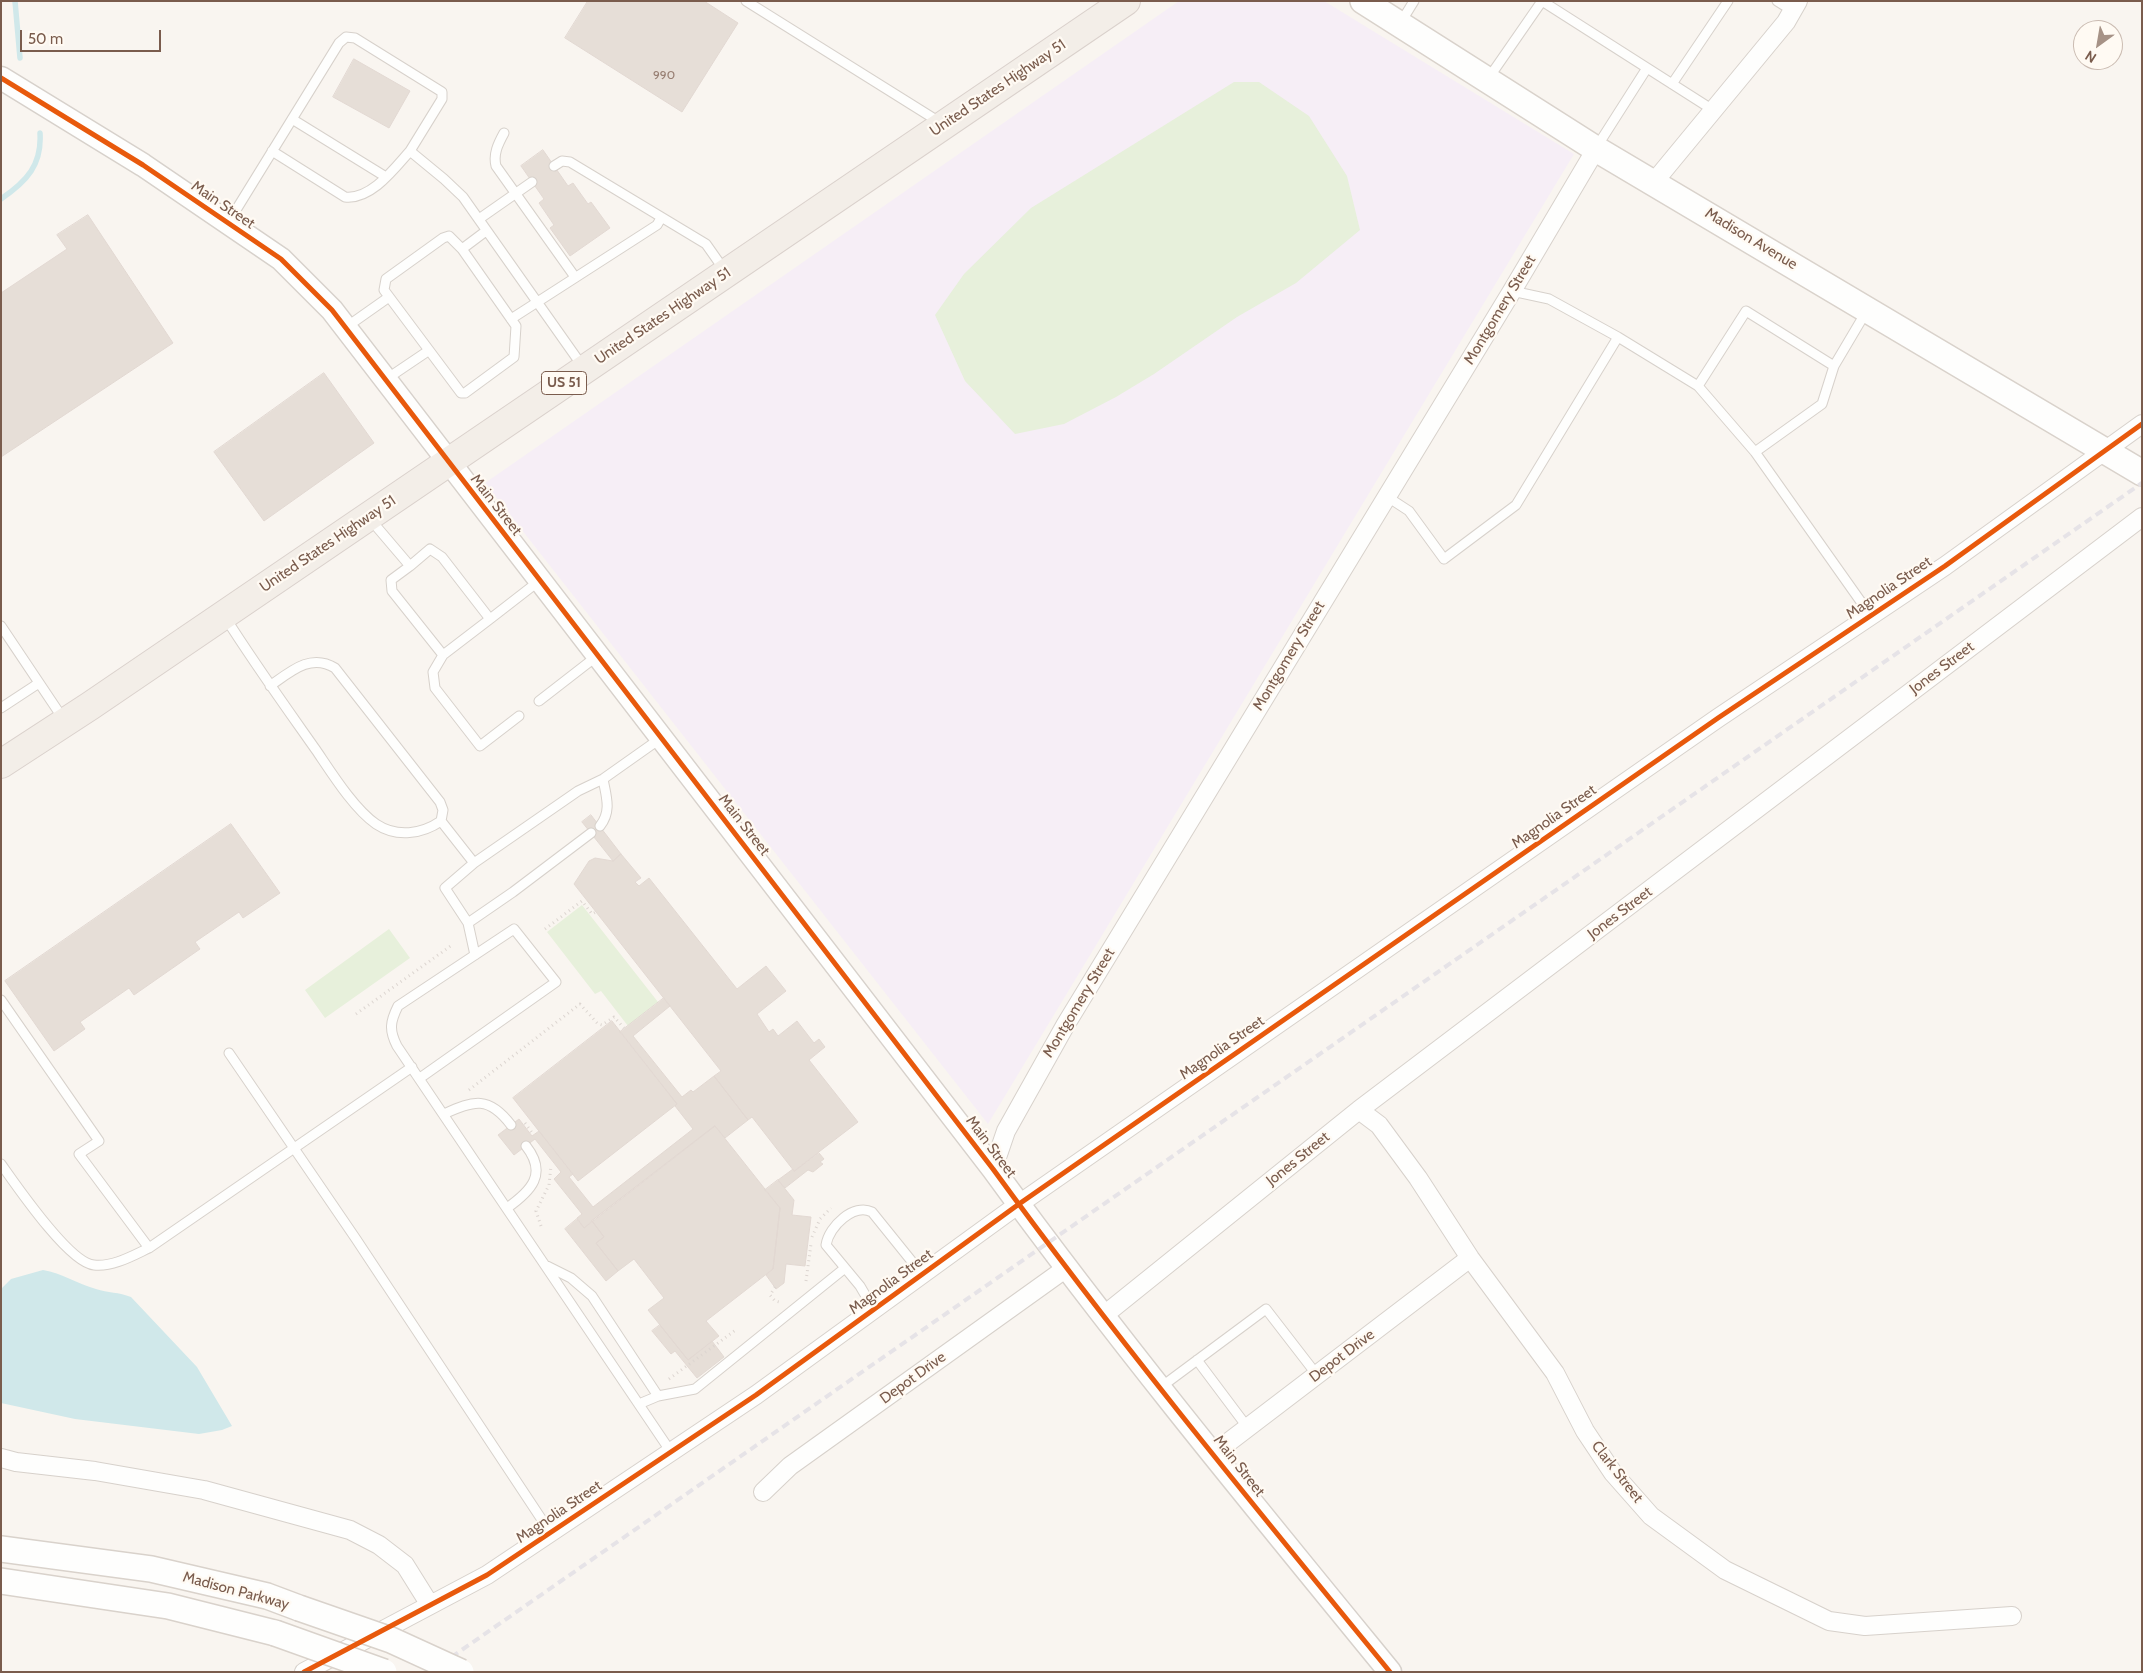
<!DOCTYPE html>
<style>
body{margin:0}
#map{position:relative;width:2143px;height:1673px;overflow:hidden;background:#f9f5f0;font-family:Cabin,sans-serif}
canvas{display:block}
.frame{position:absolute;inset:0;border:2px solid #7a5c4d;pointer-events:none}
.north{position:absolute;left:2073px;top:20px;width:50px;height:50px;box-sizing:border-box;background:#fffaf3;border:1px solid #cabbb1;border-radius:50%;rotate:212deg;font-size:14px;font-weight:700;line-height:20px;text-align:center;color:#7a5c4d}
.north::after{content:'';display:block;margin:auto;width:18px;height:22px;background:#a69286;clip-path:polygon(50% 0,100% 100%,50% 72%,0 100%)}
.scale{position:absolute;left:20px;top:30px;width:141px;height:22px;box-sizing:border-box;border:2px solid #7a5c4d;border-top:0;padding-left:6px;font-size:15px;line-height:18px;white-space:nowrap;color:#7a5c4d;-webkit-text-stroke:4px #fffaf3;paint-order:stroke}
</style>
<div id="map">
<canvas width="2143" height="1673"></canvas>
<div class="frame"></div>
<div class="north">N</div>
<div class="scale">50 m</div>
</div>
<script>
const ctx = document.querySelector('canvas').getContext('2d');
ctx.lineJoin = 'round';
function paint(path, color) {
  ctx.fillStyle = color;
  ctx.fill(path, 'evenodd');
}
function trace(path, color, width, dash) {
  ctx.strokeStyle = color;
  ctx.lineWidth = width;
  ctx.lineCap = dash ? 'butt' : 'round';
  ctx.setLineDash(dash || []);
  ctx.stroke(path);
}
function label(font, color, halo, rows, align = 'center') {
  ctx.font = font + ' Cabin,sans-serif';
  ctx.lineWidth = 4.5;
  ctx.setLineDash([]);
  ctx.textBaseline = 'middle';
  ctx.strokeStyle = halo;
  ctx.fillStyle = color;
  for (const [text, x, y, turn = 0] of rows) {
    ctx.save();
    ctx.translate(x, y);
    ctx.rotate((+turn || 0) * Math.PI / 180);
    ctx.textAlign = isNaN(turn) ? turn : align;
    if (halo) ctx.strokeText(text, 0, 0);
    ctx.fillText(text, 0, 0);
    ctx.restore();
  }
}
paint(new Path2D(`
 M1179,1H1324L1574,154L988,1124L485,483Z`), '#f6eef6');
paint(new Path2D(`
 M1234,82H1259L1309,116L1347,176L1360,230L1296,283L1237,317L1154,374L1116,397L1064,424L1015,434L965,381L935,315L964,274L1031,208Z
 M582,905L658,1002L628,1026L601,991L595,994L547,932Z
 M389,929L410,958L325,1018L305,990Z`), '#e7f0db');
paint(new Path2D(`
 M43,1270C62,1273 77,1284 96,1289C108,1293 119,1292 131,1297L197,1367L232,1426L222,1430L199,1434L75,1419L1,1403V1289L11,1279Z`), '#d0e8ea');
trace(new Path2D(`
 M15,1L20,58
 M1,199C27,181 42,165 40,133`), '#d0e8ea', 5.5);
const building = new Path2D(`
 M588,1H704L738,23L682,112L565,38Z
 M354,59L410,91L389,128L333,97Z
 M543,150L568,186L573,183L588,204L591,202L610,228L570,256L550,228L554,225L539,203L544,199L521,166Z
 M88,215L173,343L1,457V293L67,249L57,235Z
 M324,373L374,443L264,521L214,452Z
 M591,815L621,854L613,861L582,822Z
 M231,824L280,893L243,918L239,912L195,942L200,949L134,995L129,988L80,1022L85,1029L54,1051L5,981Z
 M621,854L641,878L635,882L639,886L649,878L737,989L766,966L786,991L757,1014L769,1032L773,1029L778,1036L797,1021L814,1043L819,1039L825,1047L809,1060L858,1122L794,1171L752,1117L748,1120L714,1076L721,1071L574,884L589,861L595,858L613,861Z
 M664,998L670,1006L633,1036L682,1097L691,1090L693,1092L714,1076L748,1120L725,1138L715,1126L584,1228L577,1218L582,1214L554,1179L561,1172L535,1139L514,1155L498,1135L519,1119L532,1136L539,1131L573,1174L569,1177L593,1207L693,1129L675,1106L677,1104L620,1032Z
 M612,1021L677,1104L578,1181L513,1098Z
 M715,1126L780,1208L773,1269L706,1321L719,1336L688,1360L648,1310L664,1298L634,1259L618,1271L596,1243L604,1237L592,1221Z
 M819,1153L824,1159L820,1162L823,1164L813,1172L808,1170L785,1188L778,1180L793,1169L794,1171Z
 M778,1180L794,1200L792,1215L811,1217L805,1266L786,1264L784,1283L776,1289L766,1275L773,1269L780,1208L765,1190Z
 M577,1219L584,1228L592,1221L604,1237L596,1243L618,1271L606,1281L565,1229Z
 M660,1325L688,1360L712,1341L724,1357L697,1378L675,1351L671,1354L652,1331Z`);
paint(building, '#e6ded7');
trace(building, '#e2d8d2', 1);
const service = new Path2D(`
 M746,1L941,123
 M1542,1L1713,110
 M1777,1L1793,11
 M1401,22L1414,1
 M1488,79L1542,1
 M1672,84L1728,1
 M292,119L386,177
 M504,133C498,144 493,154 496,166L575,277
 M1596,148L1647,68
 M272,151L345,197C371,200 394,169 410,151
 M554,166L562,161L570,162L706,244L725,271
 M479,219L532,182
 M228,223L339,43L346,37L355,38L442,92V99L410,151L444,179L463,197L583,367
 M462,249L516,326L514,357L465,393H461L384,290L386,279L443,238L449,236L462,249L486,231
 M1512,291L1549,299L1618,337L1698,386L1755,452L1871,616
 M511,319L657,225L661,218
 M345,328L389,297
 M1834,366L1866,312
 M385,380L428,351
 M1698,386L1746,311L1834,366L1822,404L1755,452
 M1386,496L1409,511L1444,559L1516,505L1618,337
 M370,519L410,566L391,580L392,591L443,655L490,619L442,557L430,549L410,566
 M225,617C254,663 285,706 316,750C331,772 354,809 376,824C397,838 422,834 441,821L474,863
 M490,619L539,581
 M1,626L64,720
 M443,655L433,672L435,688L480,746L519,716
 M270,686C291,671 311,653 335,668L440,802L443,810L441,821
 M539,701L597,656
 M1,708L39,683
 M600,826C612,811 606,796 603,779
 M468,923L513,892L591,833
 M475,955L468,923L445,888L474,863L578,791L603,779L661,738
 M1,1000L99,1141L79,1154L149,1248
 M229,1053L356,1239L550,1532
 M420,1078L556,982L514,929L398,1006C390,1022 389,1030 397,1046L671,1452
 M444,1114C474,1100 489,1096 511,1125
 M1,1164C16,1185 69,1263 94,1265C113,1267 132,1256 149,1248L412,1067
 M507,1208C531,1191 548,1174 526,1146
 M547,1266L571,1278L592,1296L658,1396
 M874,1310L860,1286L826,1245C829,1226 854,1203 872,1212L922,1274
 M1197,1360L1248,1428
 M1161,1387L1266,1309L1317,1375
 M639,1404L658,1396L695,1389L845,1268`);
const minor = new Path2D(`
 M1654,182L1786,22L1798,1
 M1359,1110L1379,1125L1418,1178L1470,1258L1555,1373L1585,1431L1613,1473L1651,1516L1725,1570L1829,1621L1865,1626L2012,1616
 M993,1169L1006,1131L1066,1024L1512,291L1596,149
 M1103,1316L1359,1110L2142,517
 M1213,1454L1470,1258
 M1,1458L16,1462L95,1471L204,1490L350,1530L379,1545L405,1565L430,1605
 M763,1492L790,1466L1065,1269
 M304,1672L487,1575L756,1395L1019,1204L1718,718L1945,566L2142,424`);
const tertiary = new Path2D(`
 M1,78L143,165L281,259L332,310L993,1169C1119,1342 1255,1507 1390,1672`);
const secondary = new Path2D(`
 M1363,1L1596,149L2142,473
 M1,1549L151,1569L267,1596L299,1608
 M1,1581L168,1606L275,1633`);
const primary = new Path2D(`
 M1,764L90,706L1126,1`);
trace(service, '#d7d1cb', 11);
trace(minor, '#d7d1cb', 20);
trace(tertiary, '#d7d1cb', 25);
trace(secondary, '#d9d2cb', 28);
trace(primary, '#dad1cc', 30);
trace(new Path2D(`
 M545,929L582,901L592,914L596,912
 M356,1014L452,945
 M469,1090L580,1004L598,1024L602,1025L614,1017L624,1028
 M525,1123L533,1134
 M541,1226L536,1211L549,1185L551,1166
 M812,1237L820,1219L831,1208
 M806,1281L811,1244
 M775,1287L770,1295L775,1301L779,1302
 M669,1379L737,1329`), '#dcd5d0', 3, [1, 4]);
trace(service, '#fefefd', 9);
trace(minor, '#fefefd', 18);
trace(tertiary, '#fefefd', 22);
trace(secondary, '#fefefd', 25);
trace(primary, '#f3eee8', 28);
trace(new Path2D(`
 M430,1672L2142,483`), '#e6e3e7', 4, [8, 5]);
const secondaryBridge = new Path2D(`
 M299,1608L391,1640L461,1672
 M275,1633L384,1672`);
trace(secondaryBridge, '#d9d2cb', 28, []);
trace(secondaryBridge, '#fefefd', 25);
trace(new Path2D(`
 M1,78L143,165L281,259L332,310L993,1169C1119,1342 1255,1507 1390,1672
 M304,1672L487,1575L756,1395L1019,1204L1718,718L1945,566L2142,424`), '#e8590c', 5);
label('12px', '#977e72', null, [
 ["990",664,75]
]);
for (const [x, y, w] of [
 [564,383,45]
]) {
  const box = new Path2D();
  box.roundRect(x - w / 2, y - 11.5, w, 23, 4);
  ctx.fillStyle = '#fffaf3';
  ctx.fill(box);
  trace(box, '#7a5c4d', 1);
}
label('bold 14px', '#7a5c4d', null, [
 ["US 51",564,383]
]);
label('15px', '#7a5c4d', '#fffaf3', [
 ["United States Highway 51",998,88,-34],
 ["Main Street",223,205,34],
 ["Madison Avenue",1751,239,31],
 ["Montgomery Street",1500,310,-59],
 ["United States Highway 51",663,316,-34],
 ["Main Street",496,505,52],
 ["United States Highway 51",328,544,-34],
 ["Magnolia Street",1889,588,-34],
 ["Montgomery Street",1289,656,-59],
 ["Jones Street",1942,668,-37],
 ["Magnolia Street",1554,817,-35],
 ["Main Street",744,825,52],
 ["Jones Street",1620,913,-37],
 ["Montgomery Street",1079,1003,-59],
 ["Magnolia Street",1222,1048,-35],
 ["Main Street",991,1147,53],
 ["Jones Street",1298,1159,-39],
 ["Magnolia Street",891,1282,-36],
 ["Depot Drive",1342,1356,-37],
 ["Depot Drive",913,1378,-36],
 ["Main Street",1239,1466,52],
 ["Clark Street",1617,1472,52],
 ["Magnolia Street",559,1512,-34],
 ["Madison Parkway",236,1591,15]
]);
</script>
